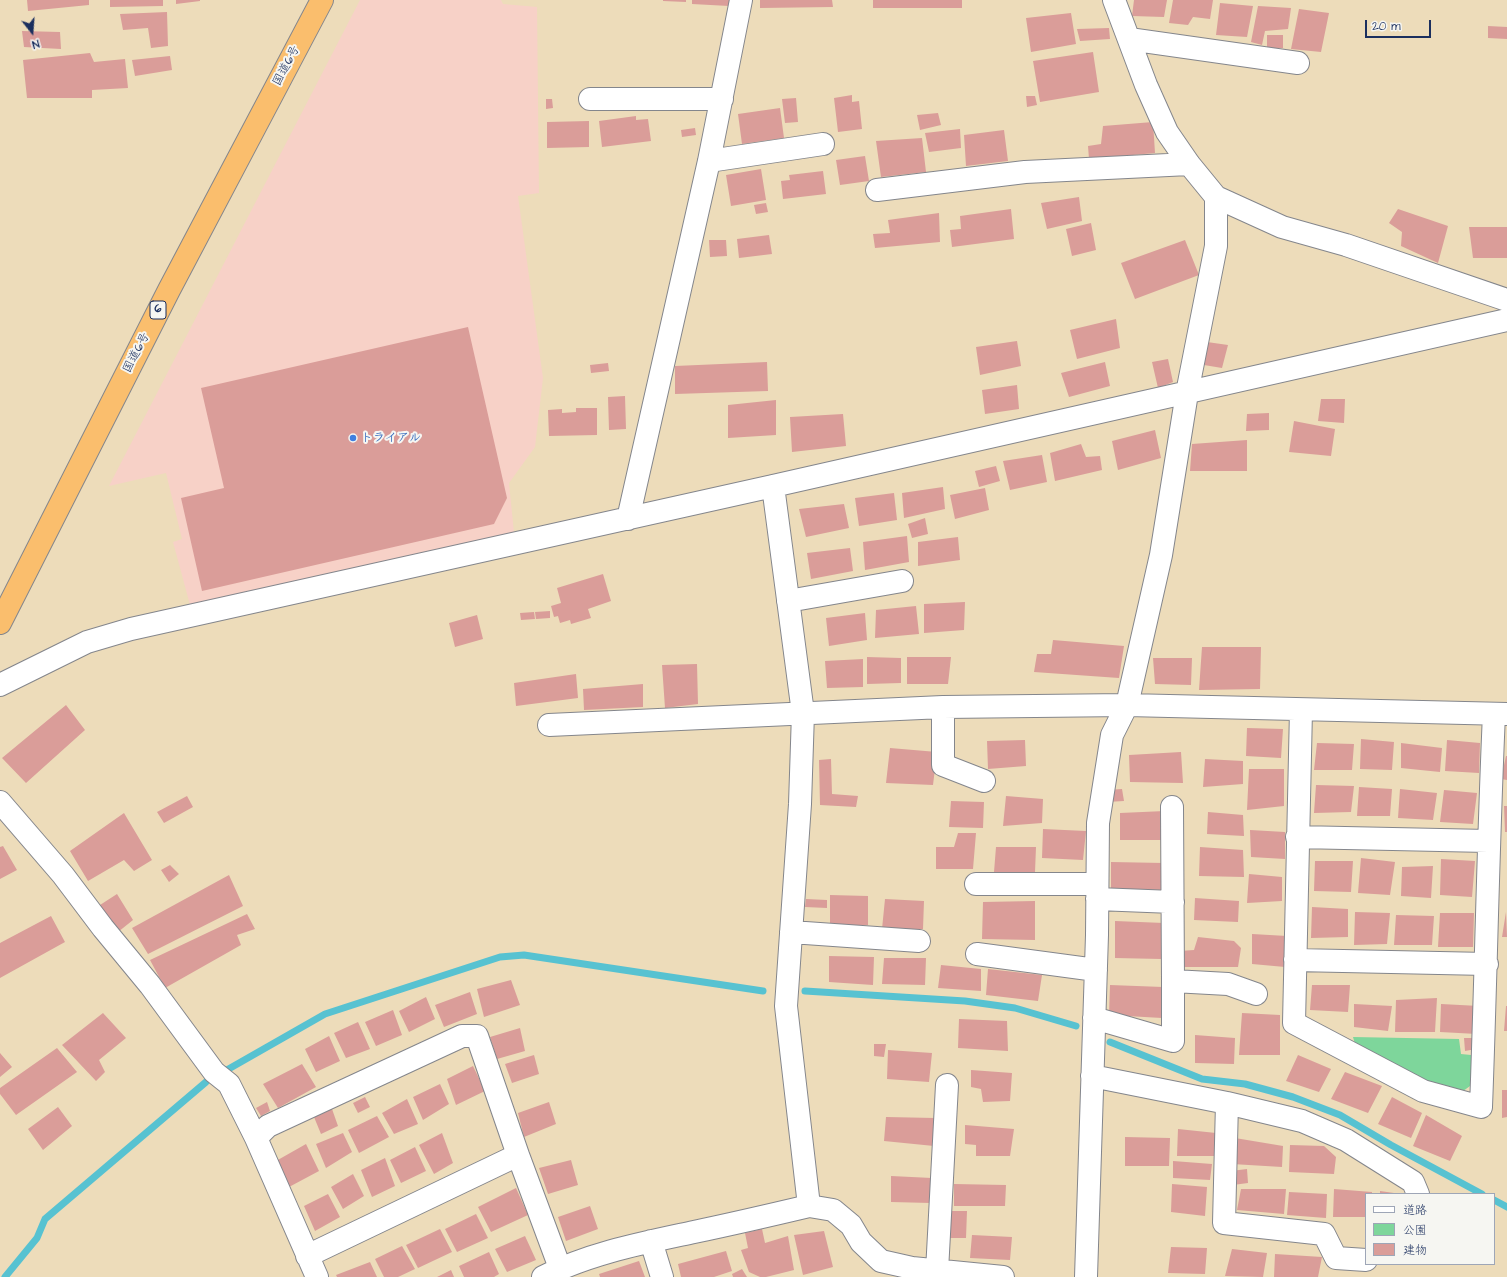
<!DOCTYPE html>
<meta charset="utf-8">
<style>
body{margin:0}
#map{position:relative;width:1507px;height:1277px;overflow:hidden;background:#eddcba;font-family:"Architects Daughter","Klee One",sans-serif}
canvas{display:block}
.legend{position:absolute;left:1365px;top:1193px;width:130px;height:72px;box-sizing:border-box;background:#f6f6f2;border:1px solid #9ea6b7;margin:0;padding:5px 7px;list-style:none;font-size:12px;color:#1b2f5e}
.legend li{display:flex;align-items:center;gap:8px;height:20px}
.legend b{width:20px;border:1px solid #9ea6b7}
.north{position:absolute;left:12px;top:12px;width:40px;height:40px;-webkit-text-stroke:3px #f6f6f2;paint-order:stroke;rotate:163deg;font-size:11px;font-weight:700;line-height:16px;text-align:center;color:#1b2f5e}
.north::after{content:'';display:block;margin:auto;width:14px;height:18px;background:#1b2f5e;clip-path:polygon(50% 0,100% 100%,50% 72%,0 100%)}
.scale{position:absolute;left:1365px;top:20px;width:66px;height:18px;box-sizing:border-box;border:2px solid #1b2f5e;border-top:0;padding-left:5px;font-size:12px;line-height:14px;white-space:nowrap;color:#1b2f5e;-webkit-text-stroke:3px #f6f6f2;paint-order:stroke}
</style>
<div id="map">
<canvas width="1507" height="1277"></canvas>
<ul class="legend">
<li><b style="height:5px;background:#fff"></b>道路</li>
<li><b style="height:11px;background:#7ed69b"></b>公園</li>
<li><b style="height:11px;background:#da9d99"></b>建物</li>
</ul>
<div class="north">N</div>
<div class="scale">20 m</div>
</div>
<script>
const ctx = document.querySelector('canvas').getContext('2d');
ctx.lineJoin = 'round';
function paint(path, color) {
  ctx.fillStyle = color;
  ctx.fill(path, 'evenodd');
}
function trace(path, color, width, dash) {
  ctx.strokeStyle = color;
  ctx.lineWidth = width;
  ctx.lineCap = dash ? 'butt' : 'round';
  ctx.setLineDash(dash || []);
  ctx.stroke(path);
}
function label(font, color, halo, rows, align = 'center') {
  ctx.font = font + ' "Architects Daughter","Klee One",sans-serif';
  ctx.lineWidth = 4;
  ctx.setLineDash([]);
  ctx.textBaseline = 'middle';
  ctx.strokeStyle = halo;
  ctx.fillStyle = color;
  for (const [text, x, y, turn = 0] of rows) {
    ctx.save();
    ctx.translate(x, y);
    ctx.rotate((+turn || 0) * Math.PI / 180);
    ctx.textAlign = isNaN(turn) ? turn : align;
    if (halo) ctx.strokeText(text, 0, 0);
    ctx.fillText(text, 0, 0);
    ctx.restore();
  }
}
paint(new Path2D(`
 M360,0H501L503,4L537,7L539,193L518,196L543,378L535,447L509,483L514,533L190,605L173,542L182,539L166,473L109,486Z`), '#f7d1c7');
paint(new Path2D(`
 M1353,1037L1459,1039L1461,1054L1471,1055L1474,1082C1464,1092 1461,1093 1447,1091L1355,1044Z`), '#7ed69b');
trace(new Path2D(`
 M805,991L965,1001L1015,1008L1076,1026
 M1110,1042L1202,1079L1245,1084L1293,1097L1340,1115L1391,1145L1482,1194
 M225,1071L325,1014L500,957L524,955L763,991
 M1494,1200L1507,1207
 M5,1277L37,1238L45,1219L206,1082`), '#57c2d1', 7);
paint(new Path2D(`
 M27,0H89V5L28,11Z
 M110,0H163V6L110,7Z
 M176,0H200V1L176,4Z
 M663,0H686V2L663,1Z
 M692,0H729V6L692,4Z
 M760,0H832L833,7L760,8Z
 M873,0H962V8H873Z
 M1134,0H1167L1164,17L1132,16Z
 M1173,0H1213L1210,19L1193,17L1188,25L1169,23Z
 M1220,3L1253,6L1247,37L1216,35Z
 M1258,6L1291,8L1288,29L1265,31L1262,45L1251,42Z
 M1299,9L1329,13L1321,52L1291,49Z
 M167,12L168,46L151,48L148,28L123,30L120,14Z
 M1071,13L1076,44L1031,52L1026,18Z
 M1488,26L1507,27V39L1488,38Z
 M1109,28L1110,39L1080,41L1077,29Z
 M22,31L60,32L61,49L24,47Z
 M1267,35H1283V48H1267Z
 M1093,52L1099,92L1040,102L1033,61Z
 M90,53L94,62L125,59L128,88L92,90V98H27L23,60Z
 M170,56L172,70L135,76L132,60Z
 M852,95V102L859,101L862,129L838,132L834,98Z
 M1026,96H1035L1037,105L1027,107Z
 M796,98L798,122L785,123L782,99Z
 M546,99H552L553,108L546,109Z
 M780,108L784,138L742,144L738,114Z
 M938,113L941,125L920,130L917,115Z
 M636,116V120L648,119L651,141L602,147L599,121Z
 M589,121V147L547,148V122Z
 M1153,122L1155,153L1089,159L1088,146L1101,144L1103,126Z
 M695,128L696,135L682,137L681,130Z
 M960,129L961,148L929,152L925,133Z
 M1004,130L1008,161L966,166L964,135Z
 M922,138L926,172L881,177L876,141Z
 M865,156L869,181L840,185L836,160Z
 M761,169L766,200L731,206L726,175Z
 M823,171L826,194L783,199L781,181L790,180L789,175Z
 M1079,197L1082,221L1047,229L1041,203Z
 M766,203L768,212L756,214L754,205Z
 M1011,209L1014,239L952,247L950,230L961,229L960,216Z
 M1398,209L1448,226L1438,263L1401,246L1402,232L1389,223Z
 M939,213L940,242L875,248L873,234L890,233L888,220Z
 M1091,223L1096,250L1072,256L1066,229Z
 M1469,227H1507V258H1473Z
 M769,235L772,254L739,258L737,239Z
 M709,240H726L727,256L710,257Z
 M1185,240L1199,275L1135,299L1121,263Z
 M1116,319L1120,348L1077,359L1070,330Z
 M468,327L507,498L494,524L202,591L181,498L224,488L201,388Z
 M1017,341L1021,366L980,375L976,347Z
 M1207,342L1228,345L1222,368L1204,365Z
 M1168,359L1173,382L1158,388L1152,362Z
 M767,362L768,391L675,394V366Z
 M1105,362L1110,386L1069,397L1061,373Z
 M608,363L609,371L591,373L590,365Z
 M1017,385L1019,409L985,414L982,390Z
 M625,396L626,429L609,430L608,397Z
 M1321,399H1345L1344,423L1318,421Z
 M776,400V435L728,438V405Z
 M576,408H597V435L549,436L548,410L562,409V413L576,412Z
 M1269,413V430L1246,431L1247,414Z
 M843,414L846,446L792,452L790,417Z
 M1294,421L1335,429L1331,456L1289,452Z
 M1155,430L1161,458L1118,470L1112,441Z
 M1247,440V471H1190L1192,444Z
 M1081,444L1086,457L1100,456L1102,470L1055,481L1050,453Z
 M1042,455L1047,482L1010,490L1003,461Z
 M996,466L1000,481L979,487L975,471Z
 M943,487L945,509L904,518L902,493Z
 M985,488L989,510L955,519L950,495Z
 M894,493L897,520L859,526L855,498Z
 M844,504L849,528L806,537L799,509Z
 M925,518L928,534L912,538L908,524Z
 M907,536L909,562L865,570L863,542Z
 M958,537L960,560L918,566V542Z
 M850,548L853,571L811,579L807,553Z
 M603,574L611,601L588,609L591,618L571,624L570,620L560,623L558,616L554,617L551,606L561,603L557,588Z
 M965,602L964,630L924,633V604Z
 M916,606L919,634L875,638L876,610Z
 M550,611V618L536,619L535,612Z
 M534,612L535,619L521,620L520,613Z
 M865,613L867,640L829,646L826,618Z
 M477,615L483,639L455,647L449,623Z
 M1053,640L1124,646L1119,678L1034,672L1037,654H1051Z
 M1202,647H1261L1260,689L1199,690Z
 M867,657L901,658V683L867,684Z
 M907,657H951L948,684H907Z
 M1153,658H1192L1191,685L1155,684Z
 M863,659V687L827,688L825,661Z
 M697,664L698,704L665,708L662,665Z
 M576,674L578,698L516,706L514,683Z
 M643,684V707L584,710L583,689Z
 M66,705L85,730L26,783L2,758Z
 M1247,728L1283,729L1281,758L1246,756Z
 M1361,739L1394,742L1392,770L1360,769Z
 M1025,740L1026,766L988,769L987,741Z
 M1447,740L1480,743L1479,773L1445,771Z
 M1317,743L1354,744L1352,770H1314Z
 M1401,743L1442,748L1440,772L1401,768Z
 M890,748L937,752L933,785L886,783Z
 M1181,752L1183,783L1130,782L1129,755Z
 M1506,756H1507V780L1501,779Z
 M831,759L832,794L858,796L856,807L820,805L819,760Z
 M1205,759L1243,761V784L1203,787Z
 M1249,769H1284V806L1247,810Z
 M1316,785L1354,786L1351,812L1314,813Z
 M1359,787L1392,789L1390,816H1357Z
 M1122,789L1124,801L1107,802V790Z
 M1400,789L1437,793L1433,820L1398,818Z
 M1444,790L1477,793L1473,824L1440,822Z
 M187,796L193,807L164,823L157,812Z
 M1006,796L1043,799L1042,823L1003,826Z
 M951,801L984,802L983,828L949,827Z
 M1504,806H1507V832H1505Z
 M1165,811L1166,840H1120V813Z
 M1208,812L1243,815L1244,836L1207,834Z
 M124,813L152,860L134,871L124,860L88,881L70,851Z
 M1043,829L1086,831L1083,860L1042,858Z
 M1250,830L1285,832V859L1251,857Z
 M958,833H976L973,869H936V847H954Z
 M3,846L17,870L0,879V847Z
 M996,847H1036L1035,872H994Z
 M1200,847L1243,850L1244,877L1199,876Z
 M1361,858L1395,862L1390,895L1358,893Z
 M1441,859L1475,861L1472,897L1440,895Z
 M1315,861H1353L1351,892L1314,891Z
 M1111,862L1164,863V890L1111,889Z
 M170,865L179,874L169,882L161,870Z
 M1433,866L1431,898L1401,896L1402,867Z
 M1249,874L1282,877V901L1247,903Z
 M229,875L243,906L148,954L132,928Z
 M117,894L133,920L118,932L100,905Z
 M830,895L868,896V925H830Z
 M1195,898L1239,901L1238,922L1194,920Z
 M806,899L827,900V908L805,907Z
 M885,899L924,901L923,929H882Z
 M1035,901V940L982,939L983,902Z
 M1312,907L1348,909V937L1311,938Z
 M1355,912L1390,913L1387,944L1354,945Z
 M1506,912L1507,937H1502Z
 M1440,913H1474L1473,947H1438Z
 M247,914L255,929L237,935L241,945L165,988L150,960Z
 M1396,915L1434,916L1432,945H1394Z
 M51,916L65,942L0,978V943Z
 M1115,921L1164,923L1161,959L1115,958Z
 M1252,934L1287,936L1285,967L1252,964Z
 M1198,937L1234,941L1241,948L1238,967H1180L1179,951L1194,950Z
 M829,956L874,957L873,985L829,982Z
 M884,958H926L925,985L882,984Z
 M941,965L981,969V991L938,988Z
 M988,969L1042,975L1038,1001L986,995Z
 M511,980L520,1005L484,1017L477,989Z
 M1110,985L1163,987L1162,1018L1109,1015Z
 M1312,985H1350L1348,1012L1310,1010Z
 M470,992L477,1014L444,1027L435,1005Z
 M426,997L435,1019L409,1032L399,1011Z
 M1437,998L1435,1032H1395L1396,1000Z
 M1354,1004L1392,1006L1388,1031L1354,1027Z
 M1441,1004L1479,1006L1477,1034L1440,1032Z
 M1506,1006H1507V1031H1504Z
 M393,1010L402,1035L376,1046L365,1022Z
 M103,1013L126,1038L99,1060L105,1072L96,1081L62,1045Z
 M1242,1013L1280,1015V1055H1239Z
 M959,1019L1007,1021L1008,1051L958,1048Z
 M358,1022L370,1049L346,1058L334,1033Z
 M520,1028L525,1051L497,1059L490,1037Z
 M1195,1035L1235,1038L1234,1064L1195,1063Z
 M329,1036L340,1061L316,1072L305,1049Z
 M1464,1038H1475L1476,1049L1465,1051Z
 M874,1044H886L884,1057L874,1056Z
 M57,1048L77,1072L16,1115L0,1094V1088Z
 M888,1050L932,1053L929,1082L887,1079Z
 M0,1053L12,1067L0,1077Z
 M534,1055L539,1074L512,1083L505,1064Z
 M1298,1055L1331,1069L1319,1092L1286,1081Z
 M302,1064L316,1087L278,1108L263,1084Z
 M473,1066L485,1091L456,1105L447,1079Z
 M971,1070L1012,1073L1010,1101L983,1102L981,1089L971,1087Z
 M1345,1072L1382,1086L1368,1113L1331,1099Z
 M440,1084L449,1104L423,1120L413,1097Z
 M1502,1090H1507V1117L1502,1118Z
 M365,1097L370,1107L358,1113L353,1103Z
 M1392,1097L1422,1113L1411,1138L1378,1124Z
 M407,1099L418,1124L394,1134L382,1113Z
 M267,1102L270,1111L261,1116L256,1108Z
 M549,1102L556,1124L524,1137L518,1113Z
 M58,1107L72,1126L43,1150L28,1129Z
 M332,1109L338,1126L321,1134L314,1117Z
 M1426,1115L1462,1136L1450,1161L1413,1146Z
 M377,1116L389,1137L359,1153L348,1130Z
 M886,1117L935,1118L934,1146L884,1141Z
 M965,1125L1014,1129L1010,1156H976V1145L965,1144Z
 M1178,1129L1216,1133L1215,1156H1177Z
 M343,1133L352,1152L326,1168L316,1144Z
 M442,1133L453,1163L434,1174L419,1145Z
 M1125,1137L1170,1138L1169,1166H1125Z
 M1235,1138L1283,1146L1282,1167L1232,1164Z
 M306,1144L319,1171L289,1187L276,1161Z
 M1290,1145L1324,1146L1336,1157L1334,1174L1289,1172Z
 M415,1147L426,1171L401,1183L390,1160Z
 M385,1158L395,1186L372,1197L361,1170Z
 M571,1160L578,1185L548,1194L539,1168Z
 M1173,1161L1212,1164L1210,1180L1173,1178Z
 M1247,1169L1248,1183L1233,1185L1231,1171Z
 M353,1174L364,1196L343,1209L331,1187Z
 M891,1176L932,1178L931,1203L891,1202Z
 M954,1184L1006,1185L1005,1206H954Z
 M1172,1184L1207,1187L1205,1216L1171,1212Z
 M516,1188L528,1215L491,1232L478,1207Z
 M1241,1189H1286L1284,1214L1237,1210Z
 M1334,1189L1372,1192V1194H1366V1217H1333Z
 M1380,1191L1394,1193V1194H1380Z
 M1289,1192L1327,1194L1326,1218L1287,1215Z
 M328,1194L340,1217L315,1231L304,1206Z
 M590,1206L598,1229L566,1241L558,1217Z
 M943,1211H967L966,1238H944Z
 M476,1214L488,1238L457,1252L445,1229Z
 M440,1229L452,1252L418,1268L406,1245Z
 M762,1229L765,1243L788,1236L794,1270L766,1277H760L749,1272L741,1250L748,1248L745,1233Z
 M824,1231L833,1267L803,1275L794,1235Z
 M972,1235L1012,1237L1010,1260L970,1258Z
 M525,1236L536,1260L507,1272L495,1249Z
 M402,1246L415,1269L398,1277H384L375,1259Z
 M1171,1247L1207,1248L1205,1274L1168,1273Z
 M1232,1249L1267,1253L1263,1277L1225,1276Z
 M726,1251L732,1271L714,1277H681L678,1264Z
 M489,1252L499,1274L494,1277H464L459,1266Z
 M1275,1254L1322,1257L1318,1277H1274Z
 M639,1261L645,1277H600L599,1274Z
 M370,1262L377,1277H337L336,1275Z
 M742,1269L747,1277H733L732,1274Z
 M451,1270L454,1277H437Z`), '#da9d99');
const minor = new Path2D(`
 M1114,0L1146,85L1167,132L1189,164L1216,197L1282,227L1346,245L1507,300
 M1129,39L1298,63
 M590,99H722
 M709,161L823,144
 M877,190L1025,172L1189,164
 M773,486L803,713L800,804L786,1006L809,1206
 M628,519L709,161L741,0
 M788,601L902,581
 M0,685L87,642L131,629L773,486L1507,320
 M943,707V765L984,781
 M1301,710L1294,1023L1423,1091L1481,1107C1486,976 1488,845 1494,714
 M549,725L943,707L1127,705L1507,714
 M0,802L63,875L103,928L150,985L214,1072L229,1084L256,1138
 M1172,807L1173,981L1228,984L1256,994
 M1297,837L1488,841
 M976,884H1097
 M1097,899L1173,902
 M791,932L919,941
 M977,954L1096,970
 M1295,960L1487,964
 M1094,1018L1173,1041V981
 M1092,1076L1227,1103L1302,1121L1346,1140L1413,1182L1418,1194
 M1227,1103L1224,1223L1324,1234L1336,1258L1366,1260
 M651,1241L662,1277
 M307,1256L518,1155
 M937,1271L947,1085
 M317,1277L256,1138L268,1126L462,1036H477L518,1155L560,1268
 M543,1277C590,1253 643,1243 694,1232C732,1224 771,1215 809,1206L833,1210L851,1225L861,1242L881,1261L912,1268L1003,1277
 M1086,1277L1097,935L1098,823L1112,735L1127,705L1161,555L1187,393L1216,246V197`);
const highway = new Path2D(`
 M0,623L169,290L322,0`);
trace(minor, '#84868c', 24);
trace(highway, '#84868c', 24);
trace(minor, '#fff', 22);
trace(highway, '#fabe6d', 22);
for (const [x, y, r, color] of [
 [353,438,4,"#3f7fe0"]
]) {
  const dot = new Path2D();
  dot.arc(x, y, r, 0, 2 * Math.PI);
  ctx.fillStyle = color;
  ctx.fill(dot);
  trace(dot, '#f6f6f2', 1.5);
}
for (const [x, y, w] of [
 [158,310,16]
]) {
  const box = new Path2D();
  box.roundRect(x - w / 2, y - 9, w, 18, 3);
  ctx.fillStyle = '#f6f6f2';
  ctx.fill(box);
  trace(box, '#1b2f5e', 1);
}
label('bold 11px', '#1b2f5e', null, [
 ["6",158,310]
]);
label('12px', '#1b2f5e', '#f6f6f2', [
 ["国道6号",287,66,-62],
 ["国道6号",137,353,-63]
]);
label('bold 12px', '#366cbe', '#f6f6f2', [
 ["トライアル",361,438]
], 'left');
</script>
